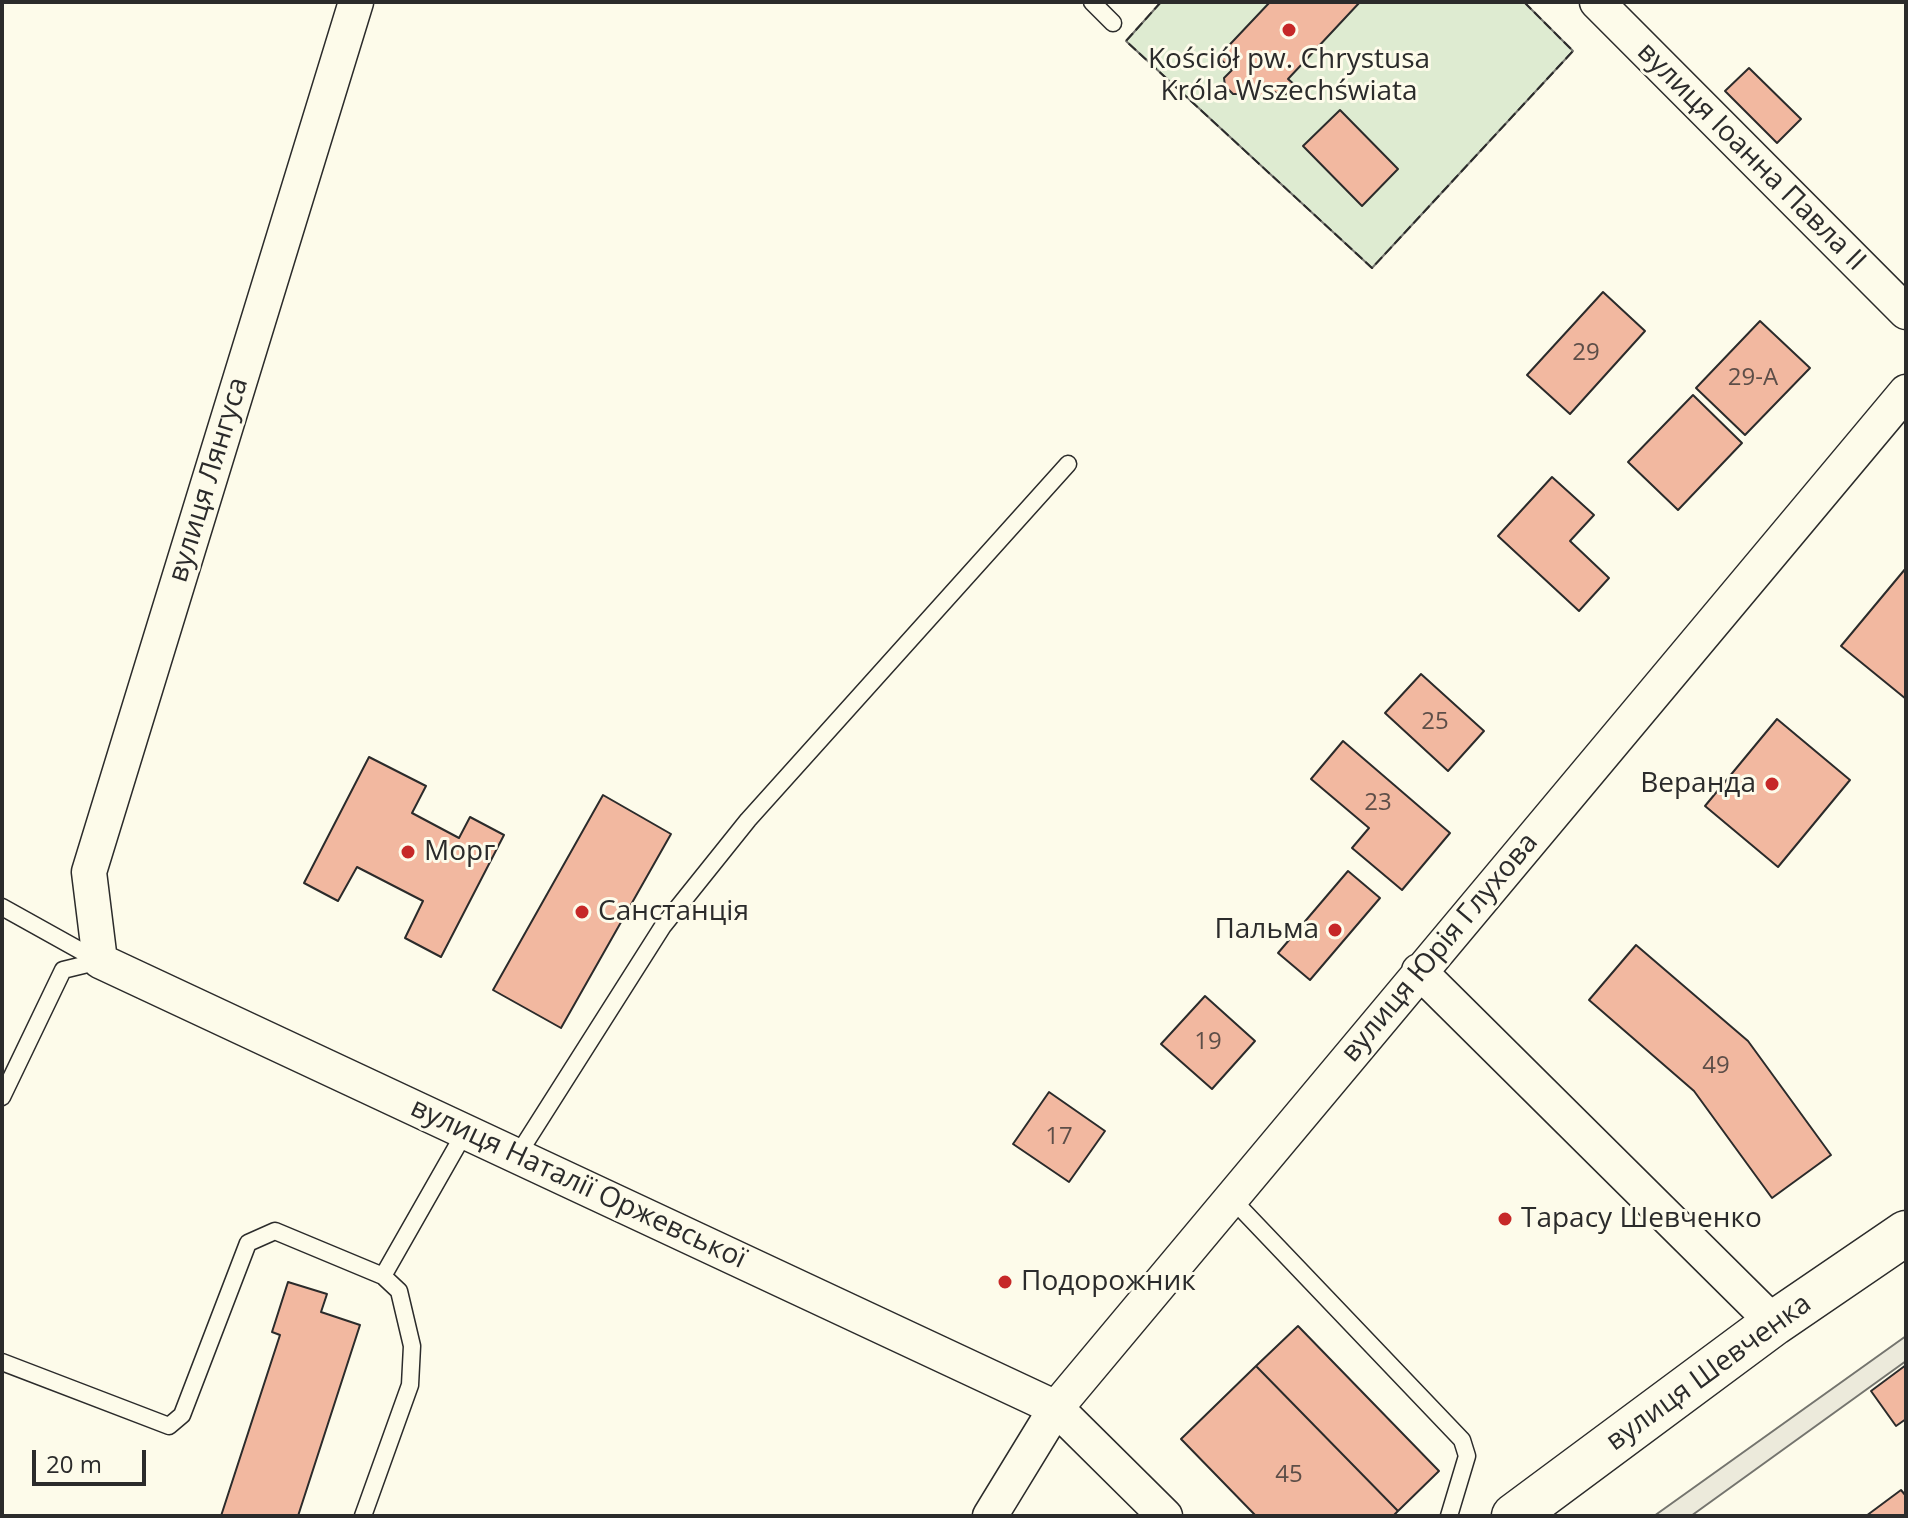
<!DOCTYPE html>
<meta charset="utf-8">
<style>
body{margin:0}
#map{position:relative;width:1908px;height:1518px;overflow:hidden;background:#fdfbea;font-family:"Open Sans",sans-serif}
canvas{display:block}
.frame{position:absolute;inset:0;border:4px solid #2b2b2b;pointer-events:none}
.scale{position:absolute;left:32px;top:1450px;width:114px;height:36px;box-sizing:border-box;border:4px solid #2b2b2b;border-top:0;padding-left:10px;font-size:24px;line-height:28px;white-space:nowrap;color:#2b2b2b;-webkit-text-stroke:6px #fdfbea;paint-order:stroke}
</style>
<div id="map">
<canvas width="1908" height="1518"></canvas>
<div class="frame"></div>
<div class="scale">20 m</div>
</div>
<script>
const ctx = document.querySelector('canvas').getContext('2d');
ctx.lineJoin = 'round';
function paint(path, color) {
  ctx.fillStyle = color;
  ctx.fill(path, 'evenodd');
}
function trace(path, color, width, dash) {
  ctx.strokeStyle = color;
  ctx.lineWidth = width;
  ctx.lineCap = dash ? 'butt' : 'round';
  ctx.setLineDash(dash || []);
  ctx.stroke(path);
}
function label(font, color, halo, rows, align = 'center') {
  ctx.font = font + ' "Open Sans",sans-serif';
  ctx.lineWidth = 6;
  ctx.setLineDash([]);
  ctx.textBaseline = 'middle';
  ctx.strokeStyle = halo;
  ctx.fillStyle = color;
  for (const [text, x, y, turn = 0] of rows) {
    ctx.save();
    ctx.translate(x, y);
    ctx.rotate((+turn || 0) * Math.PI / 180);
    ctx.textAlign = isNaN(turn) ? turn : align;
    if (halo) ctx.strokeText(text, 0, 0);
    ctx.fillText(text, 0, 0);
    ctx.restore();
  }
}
const green = new Path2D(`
 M1161,2H1524L1573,51L1372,268L1126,41Z`);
paint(green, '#deebd1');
trace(green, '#74746e', 2);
const parking = new Path2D(`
 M1906,1336V1361L1691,1516H1654Z`);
paint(parking, '#eceadb');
trace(parking, '#74746e', 2);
const building = new Path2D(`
 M1270,2H1360L1288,79L1295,85L1282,99L1275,92L1266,102L1249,86L1241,94H1233L1225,86L1224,78L1232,70L1218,57Z
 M1749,68L1801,119L1777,143L1725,91Z
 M1340,110L1398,169L1362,206L1303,146Z
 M1603,292L1645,331L1570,414L1527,375Z
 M1760,321L1810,368L1745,435L1696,388Z
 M1693,395L1742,443L1678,510L1628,462Z
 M1552,477L1594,515L1570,541L1609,578L1579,611L1498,536Z
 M1906,568V699L1841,646Z
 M1421,674L1484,731L1448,771L1385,713Z
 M1777,719L1850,780L1778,867L1705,806Z
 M1343,741L1450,833L1402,890L1352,848L1369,828L1311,779Z
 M369,757L426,786L412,813L459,838L470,817L504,835L441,957L405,938L423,901L357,867L338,901L304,883Z
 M603,795L671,834L561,1028L493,990Z
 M1348,871L1380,898L1310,980L1278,953Z
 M1636,945L1748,1041L1831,1155L1772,1198L1694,1091L1589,1000Z
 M1205,996L1255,1041L1212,1089L1161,1044Z
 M1049,1092L1105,1131L1069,1182L1013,1144Z
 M288,1282L327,1294L321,1312L360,1325L298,1516H221L280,1335L272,1332Z
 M1298,1326L1439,1471L1398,1511L1256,1366Z
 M1906,1365V1419L1896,1426L1871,1391Z
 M1256,1366L1398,1511L1393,1516H1256L1181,1439Z
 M1901,1490L1906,1496V1516H1866Z`);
paint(building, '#f2b8a0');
trace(building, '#2b2b2b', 2);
const service = new Path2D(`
 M1092,2L1113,23
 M2,907L99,961
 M2,1097L63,970L100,961
 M517,1156L663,926L748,820L1068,464
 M1232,1199L1462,1440L1467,1456L1449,1516
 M383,1276L465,1132
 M2,1362L169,1426L182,1415L248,1243L275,1231L383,1276L399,1291L412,1346L410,1385L363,1516`);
const minor = new Path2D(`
 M356,2L89,872L100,961L1056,1408L1165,1516
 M1597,2L1906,312
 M1419,971L1774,1323
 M990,1516L1056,1408L1906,392`);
const secondary = new Path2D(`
 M1514,1516L1774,1323L1906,1233`);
trace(service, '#2b2b2b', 19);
trace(minor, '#2b2b2b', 37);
trace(secondary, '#2b2b2b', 47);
trace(service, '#fdfbea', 16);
trace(minor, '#fdfbea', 34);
trace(secondary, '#fdfbea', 44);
trace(new Path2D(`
 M1161,2L1126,41L1372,268L1573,51L1524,2`), '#2b2b2b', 2, [10, 4]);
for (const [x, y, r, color] of [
 [1289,30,8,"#c62828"],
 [1772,784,8,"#c62828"],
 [408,852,8,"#c62828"],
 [582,912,8,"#c62828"],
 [1335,930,8,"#c62828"],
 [1505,1219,8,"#c62828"],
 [1005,1282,8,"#c62828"]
]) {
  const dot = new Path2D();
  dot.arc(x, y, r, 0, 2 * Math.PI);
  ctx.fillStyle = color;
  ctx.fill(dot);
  trace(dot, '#fdfbea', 3);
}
label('24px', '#5d4e48', null, [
 ["29",1586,353],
 ["29-А",1753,378],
 ["25",1435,722],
 ["23",1378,803],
 ["19",1208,1042],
 ["49",1716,1066],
 ["17",1059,1137],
 ["45",1289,1475]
]);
label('28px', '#2b2b2b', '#fdfbea', [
 ["Kościół pw. Chrystusa",1289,60,"center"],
 ["Króla Wszechświata",1289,92,"center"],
 ["Веранда",1756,784,"right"],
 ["Морг",424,852],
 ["Санстанція",598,912],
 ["Пальма",1319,930,"right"],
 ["Тарасу Шевченко",1521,1219],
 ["Подорожник",1021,1282]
], 'left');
label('28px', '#2b2b2b', '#fdfbea', [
 ["вулиця Іоанна Павла II",1751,157,45],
 ["вулиця Лянгуса",209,480,-73],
 ["вулиця Юрія Глухова",1440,948,-50],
 ["вулиця Наталії Оржевської",578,1184,25],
 ["вулиця Шевченка",1709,1373,-36]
]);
</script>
